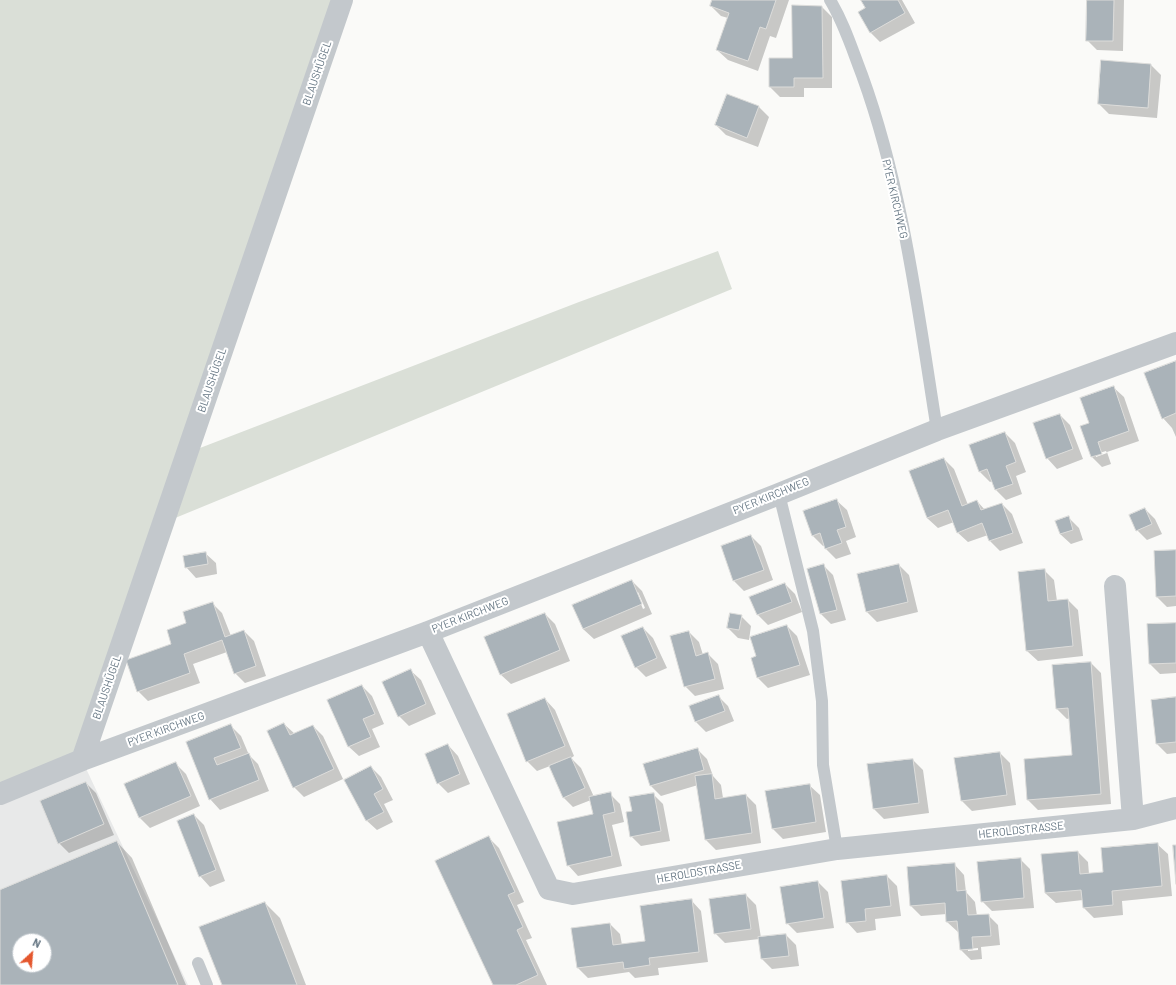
<!DOCTYPE html>
<meta charset="utf-8">
<style>
body{margin:0}
#map{position:relative;width:1176px;height:985px;overflow:hidden;background:#fafaf8;font-family:Barlow,sans-serif}
canvas{display:block}
.north{position:absolute;left:12px;top:933px;width:40px;height:40px;box-sizing:border-box;background:#fff;border:1px solid #c1c8cd;border-radius:50%;rotate:26deg;font-size:11px;font-weight:700;line-height:16px;text-align:center;color:#657683}
.north::after{content:'';display:block;margin:auto;width:14px;height:18px;background:#e4572e;clip-path:polygon(50% 0,100% 100%,50% 72%,0 100%)}
</style>
<div id="map">
<canvas width="1176" height="985"></canvas>
<div class="north">N</div>
</div>
<script>
const ctx = document.querySelector('canvas').getContext('2d');
ctx.lineJoin = 'round';
function paint(path, color) {
  ctx.fillStyle = color;
  ctx.fill(path, 'evenodd');
}
function trace(path, color, width, dash) {
  ctx.strokeStyle = color;
  ctx.lineWidth = width;
  ctx.lineCap = dash ? 'butt' : 'round';
  ctx.setLineDash(dash || []);
  ctx.stroke(path);
}
function label(font, color, halo, rows, align = 'center') {
  ctx.font = font + ' Barlow,sans-serif';
  ctx.lineWidth = 4;
  ctx.setLineDash([]);
  ctx.textBaseline = 'middle';
  ctx.strokeStyle = halo;
  ctx.fillStyle = color;
  for (const [text, x, y, turn = 0] of rows) {
    ctx.save();
    ctx.translate(x, y);
    ctx.rotate((+turn || 0) * Math.PI / 180);
    ctx.textAlign = isNaN(turn) ? turn : align;
    if (halo) ctx.strokeText(text, 0, 0);
    ctx.fillText(text, 0, 0);
    ctx.restore();
  }
}
paint(new Path2D(`
 M82,760L188,985H0V794ZM20,941H44V965H20Z`), '#e8e9e9');
paint(new Path2D(`
 M0,0H342L187,453L579,302L718,251L732,289L163,523L82,760L0,794Z`), '#dadfd7');
paint(new Path2D(`
 M713,0H789L776,38L770,36L758,71L728,60L717,50L728,18L721,16L711,6Z
 M861,0H902L915,23L880,42L870,32L866,8Z
 M1088,0H1124L1123,51L1097,50L1087,40Z
 M822,7L832,17V88H804V97H780L770,87L793,59Z
 M1151,65L1161,75L1157,118L1109,114L1099,104Z
 M727,95L759,107L769,117L758,147L726,135L716,125Z
 M1176,362V437L1172,428L1163,418Z
 M1113,387L1124,397L1139,441L1107,452L1111,464L1102,467L1092,457L1081,426L1090,423ZM1106,451L1107,453L1096,457V454Z
 M1060,415L1070,425L1083,459L1057,469L1047,458Z
 M1005,433L1015,443L1026,472L1016,476L1022,494L1006,500L996,490L992,481L990,482L980,472Z
 M944,459L954,469L968,505L977,501L985,510L1002,504L1012,514L1023,543L1000,551L990,541L988,535L968,542L957,532L954,522L938,528L927,518Z
 M836,500L847,510L856,537L846,541L851,554L836,559L826,549L825,545L823,546L813,536Z
 M1145,509L1155,519L1162,534L1147,540L1137,530Z
 M1069,518L1079,528L1083,540L1071,544L1060,534Z
 M751,536L761,546L773,580L744,591L734,581Z
 M1176,551V606L1167,607L1157,597Z
 M205,553L216,563L217,574L196,578L186,567Z
 M823,565L833,575L846,620L831,624L821,614Z
 M899,565L909,575L918,612L877,622L867,612Z
 M1044,570L1054,580L1057,601L1068,600L1078,610L1083,656L1038,661L1027,651Z
 M632,581L642,591L652,614L594,639L583,629ZM636,592H638L645,608L643,609Z
 M785,584L795,594L802,612L768,625L758,615L751,597Z
 M212,603L222,613L231,636L244,631L254,641L266,676L245,683L235,673L227,652L193,664L200,683L148,701L138,691L188,624Z
 M545,614L555,624L570,661L511,684L500,674Z
 M741,616L751,626L749,640L738,638L728,628Z
 M1176,624V673L1160,674L1150,664Z
 M787,626L797,636L810,675L768,688L758,678L752,659L757,657Z
 M643,628L653,638L667,668L646,677L636,667Z
 M689,632L699,642L703,655L708,654L718,664L724,689L695,696L685,686Z
 M1091,663L1101,673L1111,804L1038,810L1028,800L1073,756L1070,718L1067,719L1057,709Z
 M410,670L421,680L436,714L409,726L399,716Z
 M362,686L372,696L384,724L372,729L380,747L359,756L348,746Z
 M718,696L728,706L734,721L706,732L696,722Z
 M1176,698V753L1167,754L1157,744Z
 M545,699L555,710L574,756L571,758L581,768L594,797L610,794L620,804L624,822L612,825L622,866L578,876L568,865L594,815L591,800L573,807L563,797L550,766L537,771L527,761Z
 M284,724L295,734L313,726L323,736L343,779L304,797L294,787Z
 M231,726L241,736L249,755L258,764L269,791L220,810L210,799L188,743Z
 M448,745L458,756L470,784L448,793L438,783Z
 M697,749L707,759L713,776L721,785L723,798L746,795L756,805L761,843L716,850L706,840L698,785L661,796L651,786Z
 M1000,753L1010,763L1016,805L972,811L962,801Z
 M913,760L923,770L929,813L884,819L874,809Z
 M176,764L186,774L200,806L150,828L140,818L126,785Z
 M371,767L381,777L393,800L384,804L393,822L377,830L366,820Z
 M86,783L96,793L114,835L69,853L59,843Z
 M809,785L820,795L826,832L783,839L773,829Z
 M653,794L663,804L670,841L641,846L631,836Z
 M194,815L204,825L225,881L210,887L200,876Z
 M489,838L499,848L524,902L517,905L532,938L526,940L547,985H494Z
 M117,842L132,858L186,985H1L0,982V891ZM20,941H44V965H20Z
 M1157,844L1168,854L1172,896L1122,901L1123,915L1094,918L1084,908L1083,900L1056,903L1045,893L1078,852L1088,862L1089,874L1104,873Z
 M1020,859L1030,869L1034,908L992,911L982,901Z
 M954,864L964,875L966,892L975,902L977,916L988,915L998,925L1000,945L981,947L982,959L971,960L961,950L959,932H958L947,922V914L921,916L911,906L908,868ZM978,948V950L968,951V949Z
 M887,876L897,886L901,916L875,919L876,930L857,933L847,922Z
 M818,882L828,892L834,928L797,933L787,923Z
 M746,895L756,905L761,938L786,935L796,945L799,966L772,969L762,959L759,939L725,943L715,933Z
 M691,900L701,911L708,962L658,968L659,975L635,978L629,972L588,978L578,968L610,924L620,934L622,945L646,942Z
 M265,903L280,918L306,985H223Z`), '#0003');
const building = new Path2D(`
 M712,0H776L766,29L760,27L748,61L716,50L729,13L710,6Z
 M861,0H898L905,13L870,33L858,12L865,8Z
 M1087,0H1114L1113,41H1086Z
 M792,5L822,6L823,78H794V87H769V58H792Z
 M1101,60L1151,64L1148,108L1098,104Z
 M727,94L759,106L747,138L715,125Z
 M1176,361V413L1162,419L1144,373Z
 M1114,386L1129,431L1098,442L1102,454L1091,457L1080,426L1089,423L1080,398Z
 M1060,414L1073,449L1046,459L1033,423Z
 M1005,432L1016,462L1006,466L1013,484L995,490L987,469L979,472L969,445Z
 M944,458L962,506L977,500L981,510L1002,503L1013,533L989,541L982,523L957,533L948,510L927,518L909,471Z
 M837,499L846,527L837,530L842,543L825,549L820,533L812,536L803,511Z
 M1145,508L1152,524L1136,531L1129,515Z
 M1069,516L1073,530L1060,534L1055,521Z
 M751,535L764,570L733,581L721,546Z
 M1176,550V596L1156,597L1154,551Z
 M206,552L208,564L185,568L183,556Z
 M824,564L837,610L820,614L807,569Z
 M899,564L908,602L866,612L857,574Z
 M1045,569L1048,601L1068,599L1073,646L1026,651L1018,572Z
 M632,580L642,604L583,629L572,605Z
 M785,583L792,602L757,615L749,597Z
 M213,602L225,637L244,630L256,666L234,674L222,640L184,654L190,673L137,692L126,660L171,644L167,630L186,623L183,612Z
 M545,613L560,650L500,675L484,637Z
 M730,613L742,615L739,630L727,628Z
 M1176,623V663L1149,664L1147,624Z
 M787,625L800,665L757,678L751,658L756,656L750,637Z
 M643,627L657,658L635,668L621,636Z
 M689,631L696,656L708,652L715,679L684,687L670,636Z
 M1091,662L1101,794L1027,800L1024,759L1072,755L1068,708L1056,709L1052,665Z
 M411,669L426,704L398,717L382,682Z
 M362,685L375,714L363,719L371,737L348,747L327,700Z
 M719,695L725,711L695,722L689,706Z
 M1176,697V742L1156,744L1151,700Z
 M545,698L565,746L526,762L507,714Z
 M284,723L290,735L313,725L334,769L293,788L267,731Z
 M231,724L241,748L214,758L217,765L249,753L259,780L209,800L186,742Z
 M448,744L460,774L437,784L425,754Z
 M698,748L704,770L650,786L643,764Z
 M1000,752L1007,795L961,801L954,758Z
 M571,757L585,788L563,798L549,766Z
 M913,759L919,803L873,809L867,764Z
 M176,762L191,796L139,818L124,784Z
 M371,766L383,789L374,794L384,812L366,821L344,780Z
 M712,774L715,799L746,794L752,833L705,840L695,776Z
 M86,782L104,824L58,844L40,801Z
 M810,784L816,822L772,829L765,791Z
 M611,792L615,812L603,815L612,856L567,866L557,822L593,814L589,797Z
 M654,793L661,831L630,837L626,812L632,811L629,797Z
 M194,814L216,870L199,877L177,821Z
 M489,836L515,892L508,895L523,927L517,930L538,975L516,985H493L435,861Z
 M117,841L178,985H0V890ZM20,941H44V965H20Z
 M1158,843L1162,886L1112,891L1113,905L1083,908L1081,890L1045,893L1041,854L1078,851L1080,874L1103,872L1101,848Z
 M1173,845H1176V884Z
 M1021,858L1024,898L981,902L977,862Z
 M955,863L957,891L966,890L968,915L989,914L991,936L972,937L973,949L960,950L957,921L946,922L945,903L910,906L907,867Z
 M887,875L891,906L865,909L866,921L846,923L841,881Z
 M818,881L824,918L786,924L780,887Z
 M746,894L751,929L714,934L709,899Z
 M692,899L699,952L649,958L650,965L624,969L623,962L577,968L571,928L610,923L613,945L645,941L640,906Z
 M265,902L297,985H222L199,927Z
 M786,934L789,956L761,959L758,937Z`);
paint(building, '#aab3b9');
trace(building, '#dcdcda', 1);
trace(new Path2D(`
 M830,0C844,23 852,49 862,75C903,188 918,311 937,430
 M779,494L813,631L822,701L823,765L837,849
 M198,963L207,985`), '#c3c8cc', 12);
trace(new Path2D(`
 M1115,586L1133,819
 M428,632L549,889L573,894L837,849L1133,819L1176,808
 M82,760L342,0
 M0,794L82,760L428,632L779,494L937,430L1176,343`), '#c3c8cc', 22);
label('11px', '#657683', '#fff', [
 ["BLAUSHÜGEL",317,73,-71],
 ["PYER KIRCHWEG",895,199,77],
 ["BLAUSHÜGEL",212,380,-71],
 ["PYER KIRCHWEG",771,496,-22],
 ["PYER KIRCHWEG",470,615,-21],
 ["BLAUSHÜGEL",107,687,-71],
 ["PYER KIRCHWEG",166,729,-20],
 ["HEROLDSTRASSE",1021,830,-6],
 ["HEROLDSTRASSE",699,872,-10]
]);
</script>
